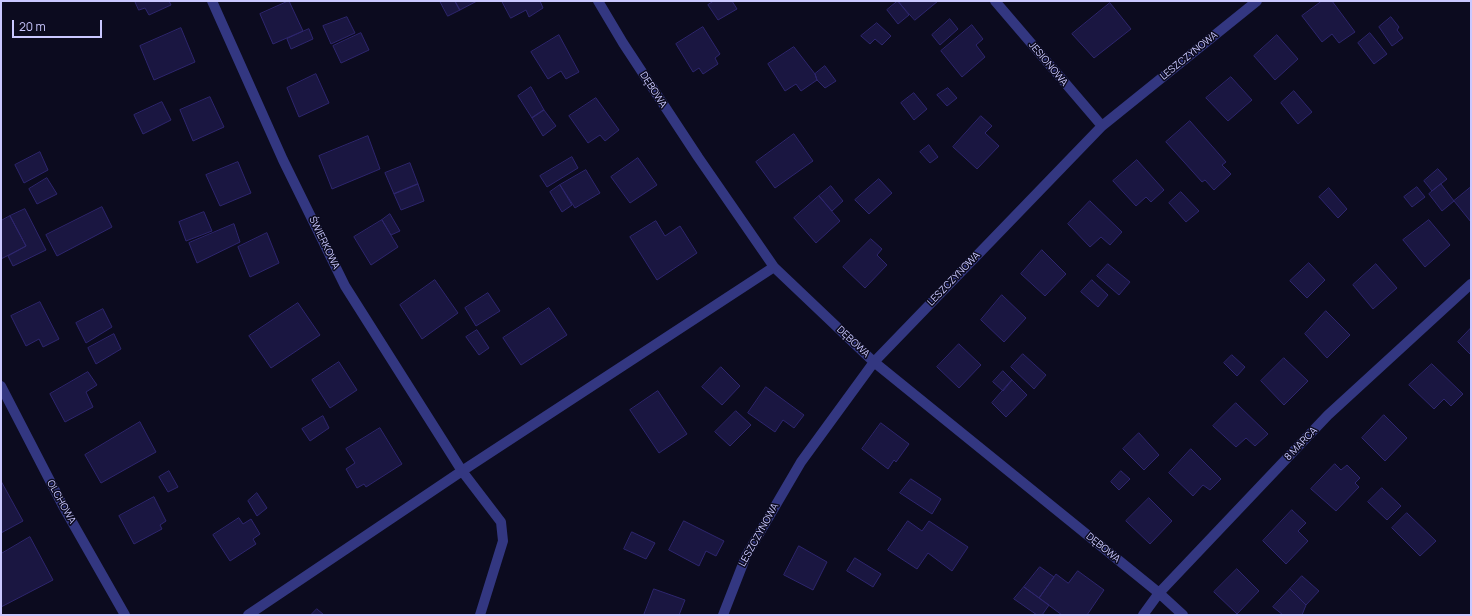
<!DOCTYPE html>
<meta charset="utf-8">
<style>
body{margin:0}
#map{position:relative;width:1472px;height:616px;overflow:hidden;background:#0c0b1f;font-family:Manrope,sans-serif}
canvas{display:block}
.frame{position:absolute;inset:0;border:2px solid #cac8ff;pointer-events:none}
.scale{position:absolute;left:12px;top:20px;width:90px;height:18px;box-sizing:border-box;border:2px solid #cac8ff;border-top:0;padding-left:5px;font-size:12px;line-height:14px;white-space:nowrap;color:#cac8ff;-webkit-text-stroke:3px #0c0b1f;paint-order:stroke}
</style>
<div id="map">
<canvas width="1472" height="616"></canvas>
<div class="frame"></div>
<div class="scale">20 m</div>
</div>
<script>
const ctx = document.querySelector('canvas').getContext('2d');
ctx.lineJoin = 'round';
function paint(path, color) {
  ctx.fillStyle = color;
  ctx.fill(path, 'evenodd');
}
function trace(path, color, width, dash) {
  ctx.strokeStyle = color;
  ctx.lineWidth = width;
  ctx.lineCap = dash ? 'butt' : 'round';
  ctx.setLineDash(dash || []);
  ctx.stroke(path);
}
function label(font, color, halo, rows, align = 'center') {
  ctx.font = font + ' Manrope,sans-serif';
  ctx.lineWidth = 3;
  ctx.setLineDash([]);
  ctx.textBaseline = 'middle';
  ctx.strokeStyle = halo;
  ctx.fillStyle = color;
  for (const [text, x, y, turn = 0] of rows) {
    ctx.save();
    ctx.translate(x, y);
    ctx.rotate((+turn || 0) * Math.PI / 180);
    ctx.textAlign = isNaN(turn) ? turn : align;
    if (halo) ctx.strokeText(text, 0, 0);
    ctx.fillText(text, 0, 0);
    ctx.restore();
  }
}
const building = new Path2D(`
 M135,1H169L171,5L149,15L145,8L139,10Z
 M289,1L303,31L273,44L260,14Z
 M440,1H455L460,10L448,16Z
 M455,1H477L460,10Z
 M502,1H540L543,8L529,17L526,10L511,18Z
 M714,1H732L737,9L718,20L708,5Z
 M898,1H938L915,20Z
 M898,1L909,15L898,24L887,10Z
 M1322,1H1332L1355,32L1339,43L1332,34L1322,42L1302,16Z
 M1110,3L1131,29L1094,58L1072,34Z
 M347,17L355,33L331,44L323,26Z
 M1391,17L1399,27L1397,30L1403,38L1392,46L1379,27Z
 M950,19L958,29L940,45L932,35Z
 M877,23L891,36L882,45L875,39L870,44L861,36Z
 M972,25L983,39L976,45L985,57L962,77L941,51Z
 M703,27L720,54L715,58L718,64L703,74L699,68L693,72L676,44Z
 M181,28L195,62L154,80L140,46Z
 M309,29L313,39L291,49L287,39Z
 M361,33L369,50L341,63L333,46Z
 M1370,33L1387,54L1374,64L1358,43Z
 M559,35L579,72L566,79L561,71L548,79L531,52Z
 M1277,35L1298,59L1275,80L1254,56Z
 M794,47L815,74L817,80L801,91L796,84L785,91L768,64Z
 M825,66L836,81L825,88L817,80L815,74Z
 M316,74L329,103L299,117L287,88Z
 M1231,77L1252,100L1228,121L1206,98Z
 M531,87L544,110L532,118L518,96Z
 M948,88L957,98L947,106L937,95Z
 M1294,91L1312,112L1298,124L1281,103Z
 M914,93L927,109L914,120L901,103Z
 M210,97L224,127L193,141L180,110Z
 M596,98L619,130L605,141L600,135L588,143L569,116Z
 M162,102L171,120L143,134L134,115Z
 M544,110L556,126L543,136L532,118Z
 M981,116L992,126L985,133L999,146L977,169L953,147Z
 M1190,121L1226,162L1222,165L1231,174L1214,190L1205,180L1202,182L1166,142Z
 M794,134L813,161L775,188L756,162Z
 M368,136L380,169L332,189L319,156Z
 M929,145L938,157L930,163L920,152Z
 M40,152L48,170L24,183L15,165Z
 M572,157L578,168L547,187L540,176Z
 M638,158L657,185L630,203L611,177Z
 M1137,160L1164,190L1151,202L1146,197L1136,206L1113,181Z
 M238,162L251,193L220,206L206,175Z
 M410,163L418,184L394,194L385,173Z
 M1438,169L1447,179L1432,191L1424,181Z
 M586,170L600,193L575,208L560,185Z
 M47,178L57,194L37,204L29,189Z
 M879,179L892,193L869,214L855,200Z
 M418,184L424,201L401,210L394,194Z
 M1441,184L1454,201L1442,211L1429,194Z
 M560,185L572,205L562,212L550,192Z
 M831,186L843,201L832,211L819,196Z
 M1417,187L1425,197L1412,207L1404,197Z
 M1471,187V222L1454,201Z
 M1329,188L1347,209L1338,218L1319,197Z
 M1181,192L1199,211L1186,222L1169,203Z
 M819,196L840,221L816,243L794,218Z
 M1090,201L1122,232L1110,245L1101,237L1090,247L1068,224Z
 M102,207L112,227L57,256L46,235Z
 M25,209L46,250L13,266L8,256L26,246L10,216Z
 M204,212L212,231L186,241L179,222Z
 M390,214L400,231L391,235L382,220Z
 M10,216L26,246L1,259V221Z
 M382,220L398,247L371,265L354,237Z
 M1429,220L1450,245L1425,267L1403,240Z
 M656,221L665,236L680,226L697,253L657,280L630,237Z
 M234,224L240,242L197,263L189,243Z
 M267,233L279,263L250,277L238,247Z
 M871,239L882,249L877,255L887,265L865,288L843,267Z
 M1042,250L1066,274L1045,296L1021,274Z
 M1309,263L1325,280L1307,298L1290,281Z
 M1108,264L1130,282L1119,295L1097,276Z
 M1376,264L1397,288L1373,309L1353,285Z
 M435,280L458,313L422,339L400,305Z
 M1092,280L1108,295L1098,307L1081,292Z
 M488,293L500,311L476,326L465,308Z
 M1002,295L1026,318L1004,342L981,320Z
 M40,302L59,339L43,347L39,339L26,346L11,316Z
 M298,303L320,335L271,368L249,336Z
 M549,308L567,335L521,365L503,338Z
 M103,309L112,327L86,343L76,323Z
 M1326,311L1350,335L1327,358L1305,334Z
 M1471,328V355L1458,342Z
 M477,330L489,348L479,355L466,337Z
 M114,334L121,349L96,364L88,348Z
 M959,344L981,365L959,388L937,367Z
 M1023,354L1046,375L1034,389L1011,367Z
 M1232,355L1245,367L1237,376L1224,363Z
 M1284,358L1308,381L1284,405L1261,381Z
 M339,362L357,390L330,408L312,380Z
 M1432,364L1463,394L1451,406L1444,399L1434,409L1409,385Z
 M721,367L740,386L722,405L702,387Z
 M1003,371L1012,380L1003,391L993,382Z
 M88,372L97,385L86,392L93,407L65,422L50,394Z
 M1012,380L1027,395L1006,417L992,403Z
 M766,387L804,415L794,428L783,420L775,432L748,413Z
 M658,391L687,434L659,453L630,410Z
 M1236,403L1268,434L1255,446L1246,438L1236,447L1213,426Z
 M736,411L751,425L730,446L715,432Z
 M1384,415L1407,438L1385,461L1362,438Z
 M323,416L329,428L310,441L302,429Z
 M140,422L156,452L101,483L85,455Z
 M881,423L909,444L896,462L894,460L888,469L862,449Z
 M380,428L402,464L366,487L364,484L357,488L346,469L355,463L346,449Z
 M1139,433L1159,455L1144,470L1123,449Z
 M1191,449L1221,479L1210,490L1203,485L1193,496L1169,473Z
 M1335,464L1341,470L1347,465L1360,478L1355,483L1359,487L1336,511L1311,489Z
 M169,471L178,487L168,492L159,477Z
 M1121,471L1130,479L1119,490L1111,482Z
 M911,479L941,499L932,514L900,493Z
 M1,481L23,521L1,533Z
 M1382,488L1401,506L1387,520L1368,502Z
 M257,493L267,508L257,516L248,501Z
 M154,497L166,521L160,525L162,529L134,544L119,516Z
 M1149,498L1172,521L1150,544L1126,521Z
 M1292,510L1306,523L1298,531L1308,541L1286,564L1263,541Z
 M1407,513L1436,541L1420,556L1392,528Z
 M239,518L243,524L251,519L260,534L253,539L256,544L230,561L213,535Z
 M684,521L724,541L716,556L706,551L699,566L669,550Z
 M908,521L922,531L929,521L968,547L952,571L928,553L917,569L888,550Z
 M632,532L655,543L646,559L624,549Z
 M30,537L53,580L1,607V554Z
 M799,546L827,562L813,590L784,575Z
 M855,558L881,574L873,587L847,571Z
 M1040,567L1054,577L1039,598L1024,587Z
 M1237,569L1259,591L1237,614L1214,592Z
 M1078,571L1104,590L1087,615H1062L1039,598L1056,574L1068,583Z
 M1302,576L1319,591L1306,605L1290,589Z
 M1024,587L1049,605L1042,615H1037L1014,599Z
 M654,589L685,600L679,615H644Z
 M1290,589L1306,605L1302,615H1283L1273,607Z
 M317,609L324,615H311Z`);
paint(building, '#1a1641');
trace(building, '#2e266e', 1);
trace(new Path2D(`
 M212,1L283,160L345,286L462,471L501,522L503,541L480,615
 M598,1L623,43L698,157L774,267L874,362L1159,593L1183,615
 M995,1L1102,126
 M1,386L63,506L125,615
 M248,615L462,471L774,267
 M723,615L746,556L801,462L874,362L1102,126L1257,1
 M1143,615L1159,593L1328,415L1471,284`), '#333781', 10);
label('10px', '#cac8ff', '#0c0b1f', [
 ["LESZCZYNOWA",1189,56,-39],
 ["JESIONOWA",1048,64,50],
 ["DĘBOWA",653,90,57],
 ["ŚWIERKOWA",324,243,64],
 ["LESZCZYNOWA",954,279,-46],
 ["DĘBOWA",853,342,43],
 ["8 MARCA",1301,444,-46],
 ["OLCHOWA",61,502,61],
 ["LESZCZYNOWA",759,535,-61],
 ["DĘBOWA",1103,548,39]
]);
</script>
